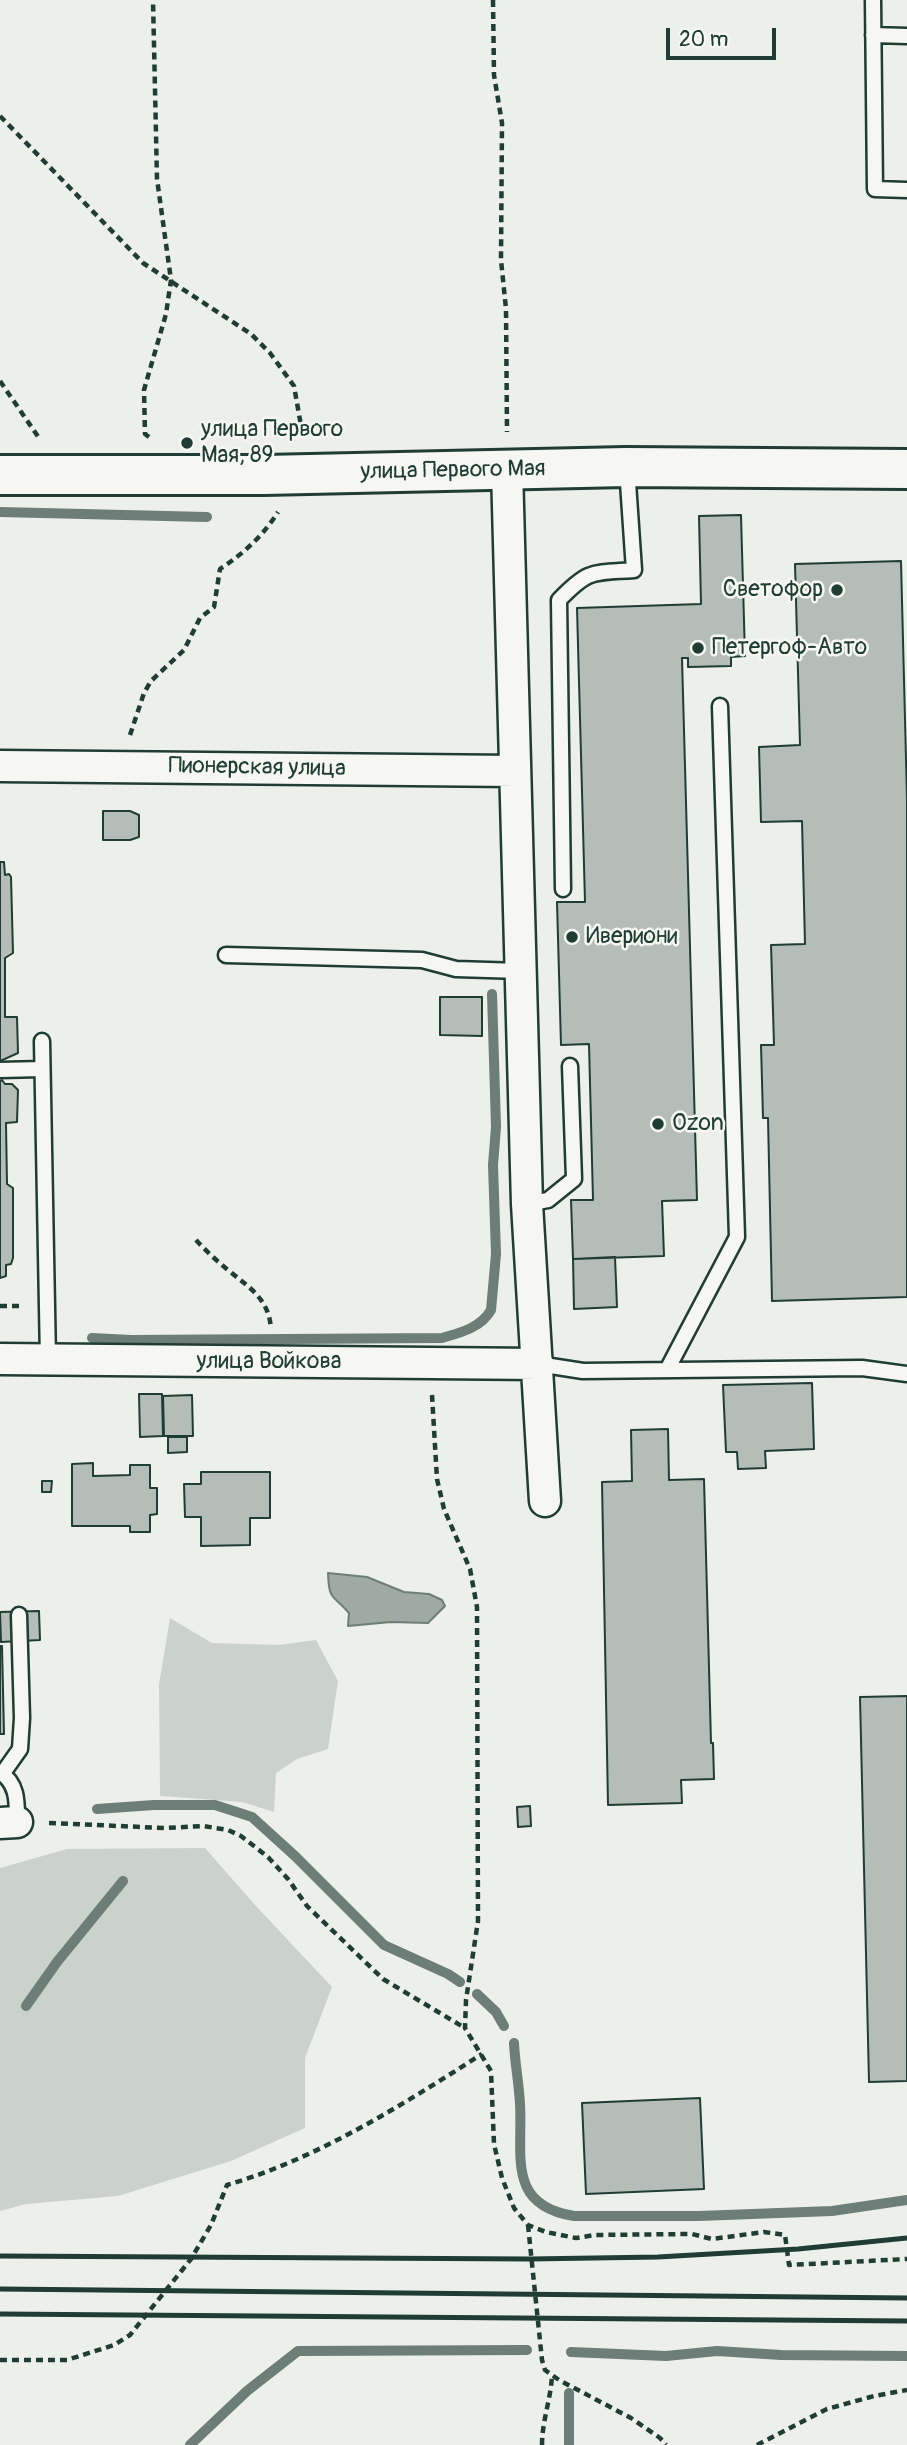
<!DOCTYPE html>
<meta charset="utf-8">
<style>
body{margin:0}
#map{position:relative;width:907px;height:2445px;overflow:hidden;background:#edefea;font-family:Pangolin,sans-serif}
canvas{display:block}
.scale{position:absolute;left:666px;top:28px;width:110px;height:32px;box-sizing:border-box;border:4px solid #1f3d34;border-top:0;padding-left:9px;font-size:21px;line-height:24px;white-space:nowrap;color:#1f3d34;-webkit-text-stroke:5px #f6f6f2;paint-order:stroke}
</style>
<div id="map">
<canvas width="907" height="2445"></canvas>
<div class="scale">20 m</div>
</div>
<script>
const ctx = document.querySelector('canvas').getContext('2d');
ctx.lineJoin = 'round';
function paint(path, color) {
  ctx.fillStyle = color;
  ctx.fill(path, 'evenodd');
}
function trace(path, color, width, dash) {
  ctx.strokeStyle = color;
  ctx.lineWidth = width;
  ctx.lineCap = dash ? 'butt' : 'round';
  ctx.setLineDash(dash || []);
  ctx.stroke(path);
}
function label(font, color, halo, rows, align = 'center') {
  ctx.font = font + ' Pangolin,sans-serif';
  ctx.lineWidth = 5;
  ctx.setLineDash([]);
  ctx.textBaseline = 'middle';
  ctx.strokeStyle = halo;
  ctx.fillStyle = color;
  for (const [text, x, y, turn = 0] of rows) {
    ctx.save();
    ctx.translate(x, y);
    ctx.rotate((+turn || 0) * Math.PI / 180);
    ctx.textAlign = isNaN(turn) ? turn : align;
    if (halo) ctx.strokeText(text, 0, 0);
    ctx.fillText(text, 0, 0);
    ctx.restore();
  }
}
paint(new Path2D(`
 M170,1618L212,1643L279,1645L316,1640L338,1681L328,1749L297,1759L276,1773L274,1812L242,1802L160,1796L159,1685Z
 M205,1848L256,1906L332,1987L305,2058V2128L231,2161L118,2196L26,2204L0,2211V1868L67,1849Z`), '#cbd2cc');
const water = new Path2D(`
 M328,1573L367,1577L404,1592L429,1594L442,1600L445,1606L428,1623L391,1622L348,1626L349,1613C333,1594 329,1602 328,1573Z`);
paint(water, '#9faaa4');
trace(water, '#6c7e77', 2);
trace(new Path2D(`
 M0,512L207,517
 M92,1338L131,1340L442,1338C459,1333 481,1328 491,1310L496,1254L493,1165L496,1127L492,994
 M97,1809L154,1805H215L252,1817L295,1856L384,1945L448,1974L460,1982
 M477,1994L496,2012L504,2026
 M26,2006L57,1962L123,1881
 M514,2043C515,2064 519,2084 520,2104C523,2155 506,2205 574,2216H699L832,2211L907,2200
 M571,2352L666,2356L717,2351L781,2355L907,2356
 M569,2393V2445
 M190,2445L247,2391L298,2351L527,2350`), '#6c7e77', 10);
const building = new Path2D(`
 M741,515L745,656L731,657V666L688,667V658H682L697,1200L662,1201L664,1256L573,1259L571,1200H593L589,1044L561,1045L557,902H585L577,608L701,604L699,516Z
 M901,561L907,798V1297L772,1301L768,1118H763L761,1045H774L771,945L805,944L802,821L761,822L759,747L800,745L795,564Z
 M103,811H130L139,815V837L130,840H103Z
 M0,862H4L5,875L9,874L11,877L13,953L5,958V1017H17L18,1053L0,1061Z
 M440,997H482V1036L440,1035Z
 M2,1080L5,1084H12L18,1090L17,1122L6,1123L7,1184L13,1188V1258L11,1264L6,1265V1276L0,1278V1081Z
 M615,1257L617,1307L574,1309L573,1259Z
 M812,1383L814,1449L765,1451L766,1468L738,1469L737,1452H726L723,1385Z
 M139,1394H162L163,1436L140,1437Z
 M192,1395L193,1436H164L163,1396Z
 M668,1429L669,1480L704,1479L711,1743H713L714,1779L681,1780L682,1803L608,1805L602,1482L632,1481L631,1430Z
 M168,1437H187V1452L168,1453Z
 M93,1463V1476L130,1475V1465H150V1488H157V1514L150,1515V1532H130V1526H72V1464Z
 M201,1472H270V1518H250V1545L201,1546V1517H185L184,1484H201Z
 M42,1481H52L51,1492H42Z
 M39,1611L40,1640L1,1642L0,1612Z
 M0,1646H2L4,1734H0Z
 M907,1696V2081L869,2082L860,1697Z
 M530,1806L531,1826L518,1827L517,1807Z
 M700,2098L704,2189L586,2194L582,2103Z`);
paint(building, '#b4bdb8');
trace(building, '#1f3d34', 2);
const lane = new Path2D(`
 M873,0L875,189L907,190
 M873,35L907,36
 M563,889L559,600C589,569 592,573 634,570L627,468
 M226,955L422,960L456,969L520,971
 M42,1041L48,1360
 M0,1070L42,1069
 M527,1204L548,1200L574,1179L570,1066
 M538,1364L583,1371L862,1368L907,1374
 M667,1370L737,1237L720,706
 M0,1772C18,1784 17,1802 17,1822
 M3,1773L20,1749L22,1718L19,1615`);
const street = new Path2D(`
 M507,469L527,1204L545,1501
 M0,766L515,771
 M0,1359L538,1364
 M0,1823L17,1822`);
const secondary = new Path2D(`
 M0,475H264L626,467L907,469`);
trace(lane, '#1f3d34', 19);
trace(street, '#1f3d34', 35);
trace(secondary, '#1f3d34', 44);
trace(new Path2D(`
 M493,0L494,75L502,123L501,260L506,309L507,432
 M0,116L143,263L251,334L270,353L294,386L303,437
 M0,381L39,438
 M149,437L145,434L144,390L166,314L171,280L157,179L153,0
 M130,735L144,693L151,681L184,650L200,618L214,607L220,569C244,553 262,537 278,512
 M196,1240C206,1251 217,1261 228,1270C250,1288 269,1299 271,1329
 M0,1306H21
 M432,1395L437,1479L444,1509L470,1569L477,1607L478,1921L466,2000L465,2028L491,2071L494,2144L502,2178L514,2208L528,2225L546,2232L576,2238L595,2235L692,2234L712,2239L764,2232L785,2235L789,2265L907,2259
 M49,1823L165,1828L203,1826L228,1830L241,1836L268,1857L288,1879L307,1906L383,1979L465,2028
 M528,2225L542,2360L545,2370L559,2380L631,2418L660,2438L666,2445
 M0,2360H67L114,2345L130,2335L191,2259L211,2225L227,2185C319,2158 402,2105 482,2054
 M542,2445C542,2421 551,2399 552,2375
 M757,2445L827,2409L874,2396L907,2390`), '#1f3d34', 4.5, [7, 5]);
trace(lane, '#f6f6f2', 14);
trace(street, '#f6f6f2', 30);
trace(secondary, '#f6f6f2', 38);
trace(new Path2D(`
 M0,2256L530,2259L658,2257L798,2249L907,2238
 M0,2289L907,2298
 M0,2314L907,2321`), '#1f3d34', 5);
for (const [x, y, r, color] of [
 [187,443,7,"#1f3d34"],
 [837,590,7,"#1f3d34"],
 [698,648,7,"#1f3d34"],
 [572,937,7,"#1f3d34"],
 [658,1124,7,"#1f3d34"]
]) {
  const dot = new Path2D();
  dot.arc(x, y, r, 0, 2 * Math.PI);
  ctx.fillStyle = color;
  ctx.fill(dot);
  trace(dot, '#f6f6f2', 2.5);
}
label('23px', '#1f3d34', '#f6f6f2', [
 ["улица Первого",201,430],
 ["Мая, 89",201,456],
 ["Светофор",823,590,"right"],
 ["Петергоф-Авто",712,648],
 ["Ивериони",586,937],
 ["Ozon",672,1124]
], 'left');
label('23px', '#1f3d34', '#f6f6f2', [
 ["улица Первого Мая",453,471,-1],
 ["Пионерская улица",257,768,1],
 ["улица Войкова",269,1362]
]);
</script>
